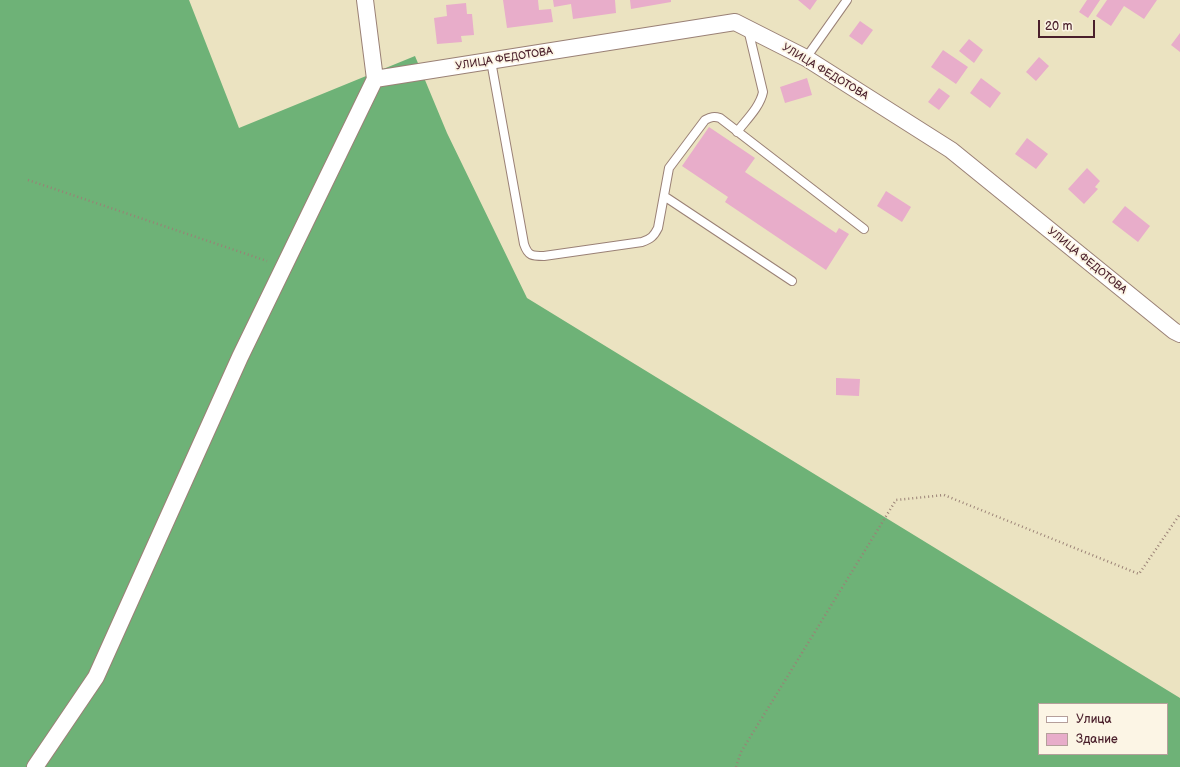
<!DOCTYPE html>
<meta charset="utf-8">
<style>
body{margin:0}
#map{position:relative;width:1180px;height:767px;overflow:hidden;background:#ebe3c1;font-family:"Balsamiq Sans",sans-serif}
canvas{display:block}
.legend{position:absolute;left:1038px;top:703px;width:130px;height:52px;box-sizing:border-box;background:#fcf5e5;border:1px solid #b59f9b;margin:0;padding:5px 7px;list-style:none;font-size:12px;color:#4a1f2b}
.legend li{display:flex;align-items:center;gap:8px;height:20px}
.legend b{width:20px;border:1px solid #b59f9b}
.scale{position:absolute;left:1038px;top:20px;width:57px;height:18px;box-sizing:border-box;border:2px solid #4a1f2b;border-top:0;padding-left:5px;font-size:12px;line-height:14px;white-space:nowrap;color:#4a1f2b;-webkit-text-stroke:3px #fcf5e5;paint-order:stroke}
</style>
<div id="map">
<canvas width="1180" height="767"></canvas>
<ul class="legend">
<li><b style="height:5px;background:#fff"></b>Улица</li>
<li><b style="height:11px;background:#e8adca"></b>Здание</li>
</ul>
<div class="scale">20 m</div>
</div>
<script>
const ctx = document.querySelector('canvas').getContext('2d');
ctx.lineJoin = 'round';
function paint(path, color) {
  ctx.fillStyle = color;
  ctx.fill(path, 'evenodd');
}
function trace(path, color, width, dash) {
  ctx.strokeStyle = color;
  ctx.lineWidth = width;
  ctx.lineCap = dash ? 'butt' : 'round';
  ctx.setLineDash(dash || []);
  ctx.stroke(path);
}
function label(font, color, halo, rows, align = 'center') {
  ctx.font = font + ' "Balsamiq Sans",sans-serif';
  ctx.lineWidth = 3.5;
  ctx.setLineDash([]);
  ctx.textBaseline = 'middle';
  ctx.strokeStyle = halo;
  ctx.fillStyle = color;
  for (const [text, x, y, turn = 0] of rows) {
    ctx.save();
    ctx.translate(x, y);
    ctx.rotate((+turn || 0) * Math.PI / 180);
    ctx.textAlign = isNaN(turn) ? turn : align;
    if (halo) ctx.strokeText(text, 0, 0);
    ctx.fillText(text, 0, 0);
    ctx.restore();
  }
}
paint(new Path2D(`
 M0,0H189L239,128L415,56L447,133L527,298L1180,698V767H0ZM1039,704H1167V754H1039Z`), '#6eb277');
paint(new Path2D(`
 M503,0H538L539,10L551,9L553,22L507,28Z
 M553,0H615L616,13L573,19L571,4L554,7Z
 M630,0H671V2L631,9Z
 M798,0H817L810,10Z
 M1087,0H1100L1088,18L1079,12Z
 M1107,0H1157L1144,19L1124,6L1111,26L1096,16Z
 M466,3L467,14H472L474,35L461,36L462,42L437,44L434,18L447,16L446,5Z
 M860,21L873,30L862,45L849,36Z
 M1180,33V52L1171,45Z
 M969,39L983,50L974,63L959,51Z
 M943,50L968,67L956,84L931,67Z
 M1039,57L1049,66L1036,81L1026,72Z
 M807,78L812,95L785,103L780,87Z
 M981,78L1001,93L990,108L970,93Z
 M939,88L950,96L939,110L928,102Z
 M709,127L755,158L745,172L836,233L839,228L849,234L826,270L725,202L728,197L682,166Z
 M1027,138L1048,154L1036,169L1015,154Z
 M1087,168L1100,181L1095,187L1098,189L1084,204L1068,189Z
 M886,191L911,207L902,222L877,206Z
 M1125,206L1150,226L1138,242L1112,222Z
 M836,378L860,379L859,396L836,395Z`), '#e8adca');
const lane = new Path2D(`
 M806,58L847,0
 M491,61L524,244C528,256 532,256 544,256L642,242C651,239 654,236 658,228L669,168L705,120C711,117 714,116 720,118L864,229
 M737,132C746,120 760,107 763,92L748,29
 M664,196L792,281`);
const street = new Path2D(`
 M365,0L375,79
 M375,79L735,22L806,58L951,150L1174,331L1180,334
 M35,767L96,677L240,357L375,79`);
trace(lane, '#9a8176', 10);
trace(street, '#9a8176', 18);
trace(new Path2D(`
 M28,180L267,261
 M736,767L741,752L896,500L944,495L1139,574L1180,514`), '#9a8176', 2.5, [1, 3]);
trace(lane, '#fff', 8);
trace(street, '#fff', 16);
label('11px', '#4a1f2b', '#fcf5e5', [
 ["УЛИЦА ФЕДОТОВА",504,59,-9],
 ["УЛИЦА ФЕДОТОВА",825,72,31],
 ["УЛИЦА ФЕДОТОВА",1087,261,39]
]);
</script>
